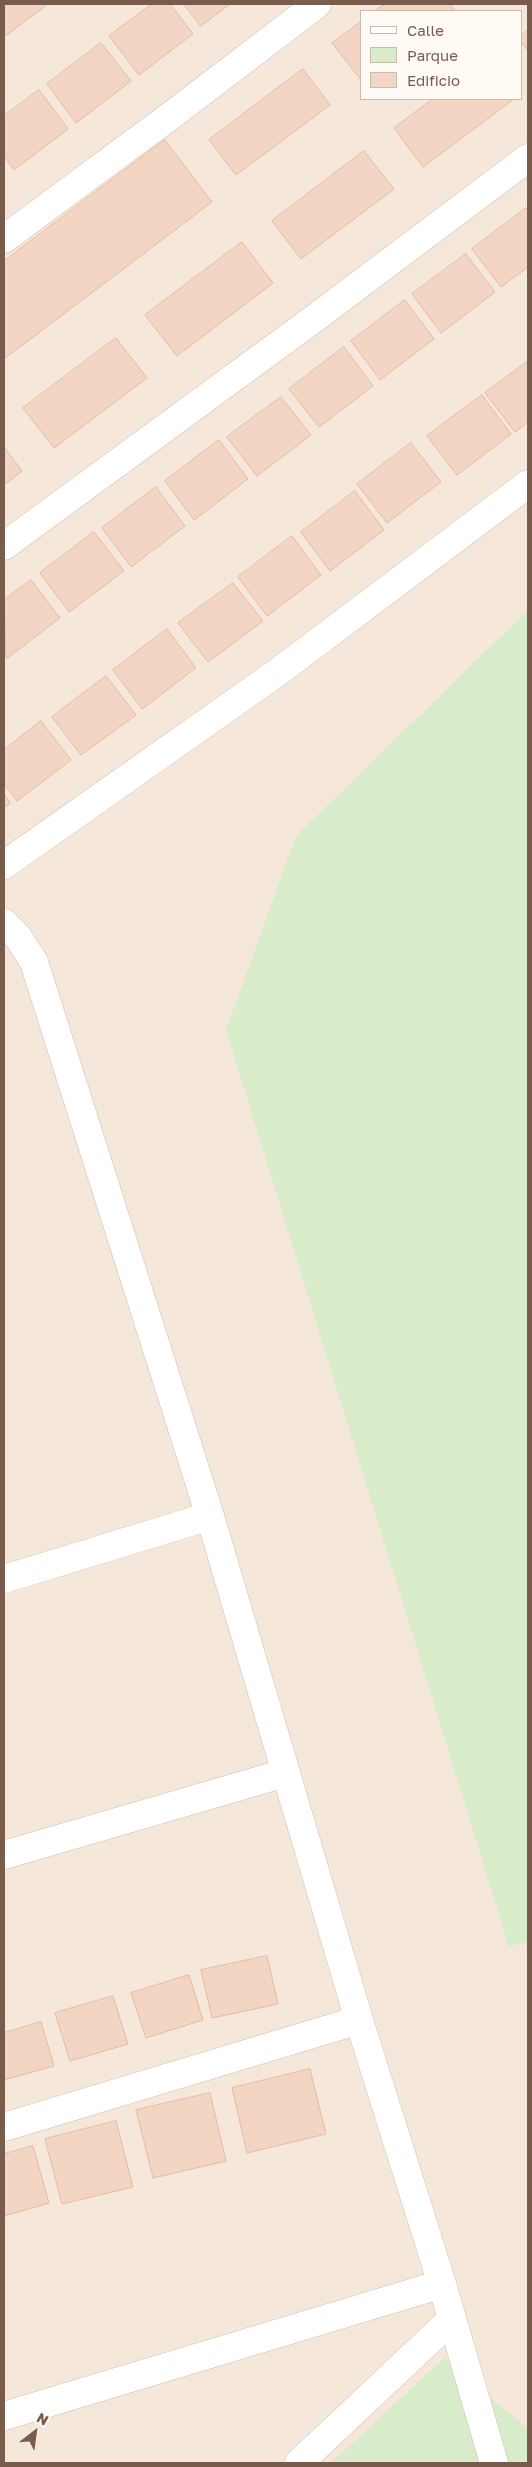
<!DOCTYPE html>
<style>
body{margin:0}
#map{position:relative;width:532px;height:2467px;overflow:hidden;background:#fdf6ec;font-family:"Golos Text",sans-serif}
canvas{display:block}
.frame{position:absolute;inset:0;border:5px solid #7a5c4d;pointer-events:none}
.legend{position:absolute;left:360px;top:10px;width:162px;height:90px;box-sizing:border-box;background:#fffaf3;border:1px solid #cabbb1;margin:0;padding:6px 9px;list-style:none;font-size:15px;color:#7a5c4d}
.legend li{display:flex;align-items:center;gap:10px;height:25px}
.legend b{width:25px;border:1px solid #cabbb1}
.north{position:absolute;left:10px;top:2407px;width:50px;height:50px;-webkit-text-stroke:4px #fffaf3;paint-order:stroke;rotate:30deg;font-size:14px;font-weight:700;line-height:20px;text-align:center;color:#7a5c4d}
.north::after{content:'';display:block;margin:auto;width:18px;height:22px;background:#7a5c4d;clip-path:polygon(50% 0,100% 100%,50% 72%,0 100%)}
</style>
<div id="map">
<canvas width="532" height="2467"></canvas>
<div class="frame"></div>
<ul class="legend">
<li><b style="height:6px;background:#fff"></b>Calle</li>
<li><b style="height:14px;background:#d8ecc9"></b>Parque</li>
<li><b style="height:14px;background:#f3d5c3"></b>Edificio</li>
</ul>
<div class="north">N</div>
</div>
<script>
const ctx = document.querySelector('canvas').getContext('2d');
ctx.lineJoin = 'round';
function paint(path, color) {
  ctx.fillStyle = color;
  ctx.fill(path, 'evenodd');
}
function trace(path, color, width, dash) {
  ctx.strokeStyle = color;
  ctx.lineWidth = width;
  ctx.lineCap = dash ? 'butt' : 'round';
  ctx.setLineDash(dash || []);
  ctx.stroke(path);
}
paint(new Path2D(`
 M4,4H528V779L510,1947L528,1942V2463H4ZM361,11H521V99H361Z`), '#f5e8da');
paint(new Path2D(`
 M528,610V1942L509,1947L226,1030L296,836Z
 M444,2358L528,2429V2463H331Z`), '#d8ecc9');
const building = new Path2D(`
 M4,4H48L4,37Z
 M152,4H170L193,34L139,75L109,36Z
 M184,4H230L201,26Z
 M385,4H450L455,11H375Z
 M361,22V80L332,43Z
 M528,30V51L521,41V35Z
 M101,43L131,81L76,123L47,84Z
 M303,69L330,105L236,175L209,140Z
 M39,90L68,129L14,170L4,156V116Z
 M433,99H514L423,167L394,128Z
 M165,140L212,202L4,359V261Z
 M364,151L394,189L301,259L272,221Z
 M526,208L528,210V267L501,287L472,249Z
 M242,242L273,283L177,356L145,315Z
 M466,254L495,292L441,333L412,294Z
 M405,300L434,339L380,380L351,341Z
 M116,338L147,378L54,448L23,408Z
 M344,347L373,386L319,427L289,389Z
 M528,361V422L515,432L485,393Z
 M482,395L511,434L457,475L427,436Z
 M281,397L311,435L257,476L227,437Z
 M219,440L248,479L194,520L165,481Z
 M411,443L441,482L387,523L357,484Z
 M4,447L22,471L4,485Z
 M156,487L185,526L131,567L102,528Z
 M355,491L384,530L330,571L301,532Z
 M94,532L124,571L69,612L40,573Z
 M292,536L321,575L267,616L238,577Z
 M31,580L60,618L6,659L4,600Z
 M233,583L263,621L208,662L178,623Z
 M167,629L196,668L142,709L113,670Z
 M106,676L136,715L81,755L52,717Z
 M41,721L71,760L17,801L4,784V750Z
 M4,794L10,803L4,808Z
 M267,1956L278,2004L212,2018L201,1970Z
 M189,1975L203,2020L146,2038L131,1993Z
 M113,1996L128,2044L70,2061L55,2013Z
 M41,2022L54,2066L4,2080V2033Z
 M310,2069L326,2134L247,2153L232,2088Z
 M210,2093L226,2161L153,2178L136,2110Z
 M116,2121L133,2187L62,2204L45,2139Z
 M33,2146L49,2203L4,2216V2154Z`);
paint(building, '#f3d5c3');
trace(building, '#e6bba3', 1);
const minor = new Path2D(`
 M4,239L173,114L317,4
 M4,546L315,318L528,158
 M4,865L278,672L528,484
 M4,923L18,937L34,962L210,1516L359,2020L442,2284L494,2463
 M4,1579L210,1516
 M4,1855L285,1773
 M4,2127L359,2020
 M4,2416L442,2284
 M299,2463L451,2320`);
trace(minor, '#d1beb0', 29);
trace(minor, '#fff', 28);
</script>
